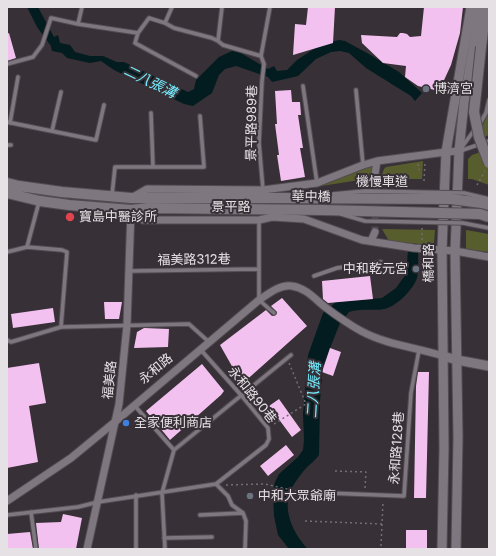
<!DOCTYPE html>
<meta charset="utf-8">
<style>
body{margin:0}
#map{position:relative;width:496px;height:556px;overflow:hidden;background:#373037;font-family:Inter,sans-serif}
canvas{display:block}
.frame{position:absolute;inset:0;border:8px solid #e6e1e5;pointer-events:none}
</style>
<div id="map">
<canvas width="496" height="556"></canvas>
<div class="frame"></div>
</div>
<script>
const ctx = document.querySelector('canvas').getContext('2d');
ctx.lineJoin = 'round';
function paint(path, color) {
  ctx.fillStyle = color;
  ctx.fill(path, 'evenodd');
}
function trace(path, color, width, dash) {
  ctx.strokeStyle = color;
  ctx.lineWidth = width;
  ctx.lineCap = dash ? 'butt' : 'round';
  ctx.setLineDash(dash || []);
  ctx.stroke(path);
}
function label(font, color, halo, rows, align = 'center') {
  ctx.font = font + ' Inter,"Noto Sans TC",sans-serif';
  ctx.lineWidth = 4;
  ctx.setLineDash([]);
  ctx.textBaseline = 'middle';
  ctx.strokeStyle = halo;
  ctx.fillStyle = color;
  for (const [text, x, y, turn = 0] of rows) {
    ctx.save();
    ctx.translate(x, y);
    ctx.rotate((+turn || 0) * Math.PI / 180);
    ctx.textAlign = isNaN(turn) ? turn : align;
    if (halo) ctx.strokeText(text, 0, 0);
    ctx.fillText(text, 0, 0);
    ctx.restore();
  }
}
paint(new Path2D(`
 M489,112V135L475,141Z
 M489,149V185L472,179H468V159L472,155Z
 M423,161L422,179H366L315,187L369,166L374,168L372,174L381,177L384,169L386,167Z
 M382,229L435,230L434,243H431L430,245L389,241Z
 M466,230L489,234V252L466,249Z`), '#585d2e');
paint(new Path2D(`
 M27,7H38L54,37L58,35L60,43L70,45L75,52L90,56H103L117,62H124L188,92L194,89L196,80L219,57L232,51L239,52L268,69L274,66L277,71L287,70L297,60L320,45L339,40L345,41L367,53L399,72L422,93L415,101L411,96L366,68L349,53L340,51L331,52L316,59L298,76L272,82L268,77L242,68L236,66L225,69L219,75L212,93L193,106L184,104L114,70L101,61L90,63L67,58L62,53L52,51L51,46L37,27Z
 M408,250H418C418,259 419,270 417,278C413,290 396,307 384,309C373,311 360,308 349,312L340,323L323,366L320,401L319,455C314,462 307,466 302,473C296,481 288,491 288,501C286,518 296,537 308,549H289L278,535L274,516L273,492L275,482L279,474L298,457L303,450L304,440L303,414L308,355L323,313L336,302L382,298L396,288L406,274Z`), '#021c1f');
paint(new Path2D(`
 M308,7H335L333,43L293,55L295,24L306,25Z
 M424,7H463L460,33L451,65L439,91L418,86L405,77L406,66L383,63L362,43L361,35L397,37L400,33H403L407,34L410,37L421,36Z
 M9,33L16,58L7,61V34Z
 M291,90L292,102H300L301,115H298L303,148H300L305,177L281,181L277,155H279L275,124H277L275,91Z
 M370,276L373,299L328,303L323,299L322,281Z
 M282,298L307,326L242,384L220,345L266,310L272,316L276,315L277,312L271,306Z
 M104,302H122L119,319H105Z
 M53,308L55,322L13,328L11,314Z
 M144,328L169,329L168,347L134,348L137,332Z
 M330,348L341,352L333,376L322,372Z
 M39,363L46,403L29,406L38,462L7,468V368Z
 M202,364L224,391L221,395L170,440L146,411Z
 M418,372H429L426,498H414L416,386Z
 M279,399L301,430L292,437L269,406Z
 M286,445L294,455L268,476L260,466Z
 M63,514L82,518L76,549H39L36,523L61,522Z
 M406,530H427V549H406Z
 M30,532L33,549H7V534Z`), '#f3c1ef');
trace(new Path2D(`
 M375,174V232`), '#514b51', 7, [7, 3.5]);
const service = new Path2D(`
 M165,23L172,7
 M78,24L82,7
 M218,41L222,7
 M7,64L33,57L42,45L51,18L78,24L138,33
 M196,76L135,43L138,33L149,18L165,23L174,28L212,38L218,41L223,45L261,56
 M303,86L317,183
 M356,90L363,165
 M151,113L153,167
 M7,122L96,140L104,105
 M10,123L18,77
 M479,125L486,113L489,100
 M52,131L61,92
 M7,145H11
 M462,147L475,129
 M460,151L489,141
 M263,190L259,143L262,81L264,64L261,56L270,7
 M112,195L115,167H204L200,116
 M259,220V300L274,313
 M27,247L62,250L67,252L61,327
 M7,252L27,247L39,202
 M129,271L259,269
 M314,276L337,268L381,262
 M7,340L11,342L61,327L189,324L209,342
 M134,405L174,450
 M216,484L228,496L232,505L243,513L246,521L245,549
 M302,492L404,496L411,393L419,350
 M31,512L36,549
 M7,515L78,507L98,502L216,484L266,445L269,439L268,428L241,395L200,349
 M200,515L243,513
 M164,538L212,537
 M136,549V495
 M165,549L162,493L174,450L291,355`);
const minor = new Path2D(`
 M375,174L377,161
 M133,197L147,189L263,190L317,183L363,165L377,161L446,152L459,151
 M131,210L143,220H259L272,217L304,219L362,240L414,248L455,251L489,257
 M371,241L375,232
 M7,501L71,458L116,421L259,300C268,294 280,284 292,286C306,288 315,299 325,307C337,316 348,324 361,331C387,345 415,347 443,356
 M87,549L119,404L127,325L131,210`);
const tertiary = new Path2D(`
 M443,356L457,360L489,366
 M442,549L444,448L442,249L446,152L471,7
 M456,549L458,437L455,251L459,151L464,103L480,7`);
const secondary = new Path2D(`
 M481,47L486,7
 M7,183L19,186L62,192L131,198H275
 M7,193L40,201L69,205L131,210L148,208L322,210`);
trace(service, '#534c52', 5.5);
trace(minor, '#534c52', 9);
trace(tertiary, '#534c52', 11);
trace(secondary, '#534c52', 12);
trace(new Path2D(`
 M418,164L419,170
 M424,181L425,163
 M477,185L485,171
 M422,240V228
 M274,424L306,404L289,363
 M335,471L366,472L365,488
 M226,485L265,484L296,491
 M305,521L382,524
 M381,546L383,502`), '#746e74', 1.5, [2, 3]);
trace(service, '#7f777f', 3.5);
trace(minor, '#7f777f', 7);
trace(tertiary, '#7f777f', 9);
trace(secondary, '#7f777f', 10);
const serviceBridge = new Path2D(`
 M333,194L365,191L464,193L489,199
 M341,214L365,221L463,223L489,228`);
const secondaryBridge = new Path2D(`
 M481,47L474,112L479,137L489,163
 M275,198L451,199L482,203L489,205
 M322,210L480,214L489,217`);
trace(serviceBridge, '#534c52', 5.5, []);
trace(secondaryBridge, '#534c52', 12, []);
trace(serviceBridge, '#7f777f', 3.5);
trace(secondaryBridge, '#7f777f', 10);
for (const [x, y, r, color] of [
 [426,89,4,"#6b7280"],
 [70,217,5,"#e0444e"],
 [416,269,4,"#6b7280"],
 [126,423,4,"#3f7fe0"],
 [250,496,4,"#6b7280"]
]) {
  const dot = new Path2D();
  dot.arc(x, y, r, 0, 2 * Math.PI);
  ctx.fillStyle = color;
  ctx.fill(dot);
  trace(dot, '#373037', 1.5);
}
label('13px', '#e6e1e5', '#373037', [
 ["博濟宮",434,89],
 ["寶島中醫診所",79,217],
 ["中和乾元宮",408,269,"right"],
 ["全家便利商店",134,423],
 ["中和大眾爺廟",258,496]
], 'left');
label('13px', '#e6e1e5', '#373037', [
 ["景平路989巷",252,123,-89],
 ["機慢車道",382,182],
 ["華中橋",311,197,1],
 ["景平路",231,207],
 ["福美路312巷",194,260,-1],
 ["橋和路",429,263,-90],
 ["永和路",156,369,-40],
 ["福美路",110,380,-84],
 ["永和路90巷",252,395,51],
 ["永和路128巷",397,448,-86]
]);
label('italic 14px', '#74eefe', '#373037', [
 ["二八張溝",150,82,26],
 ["二八張溝",314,390,-86]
]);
</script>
